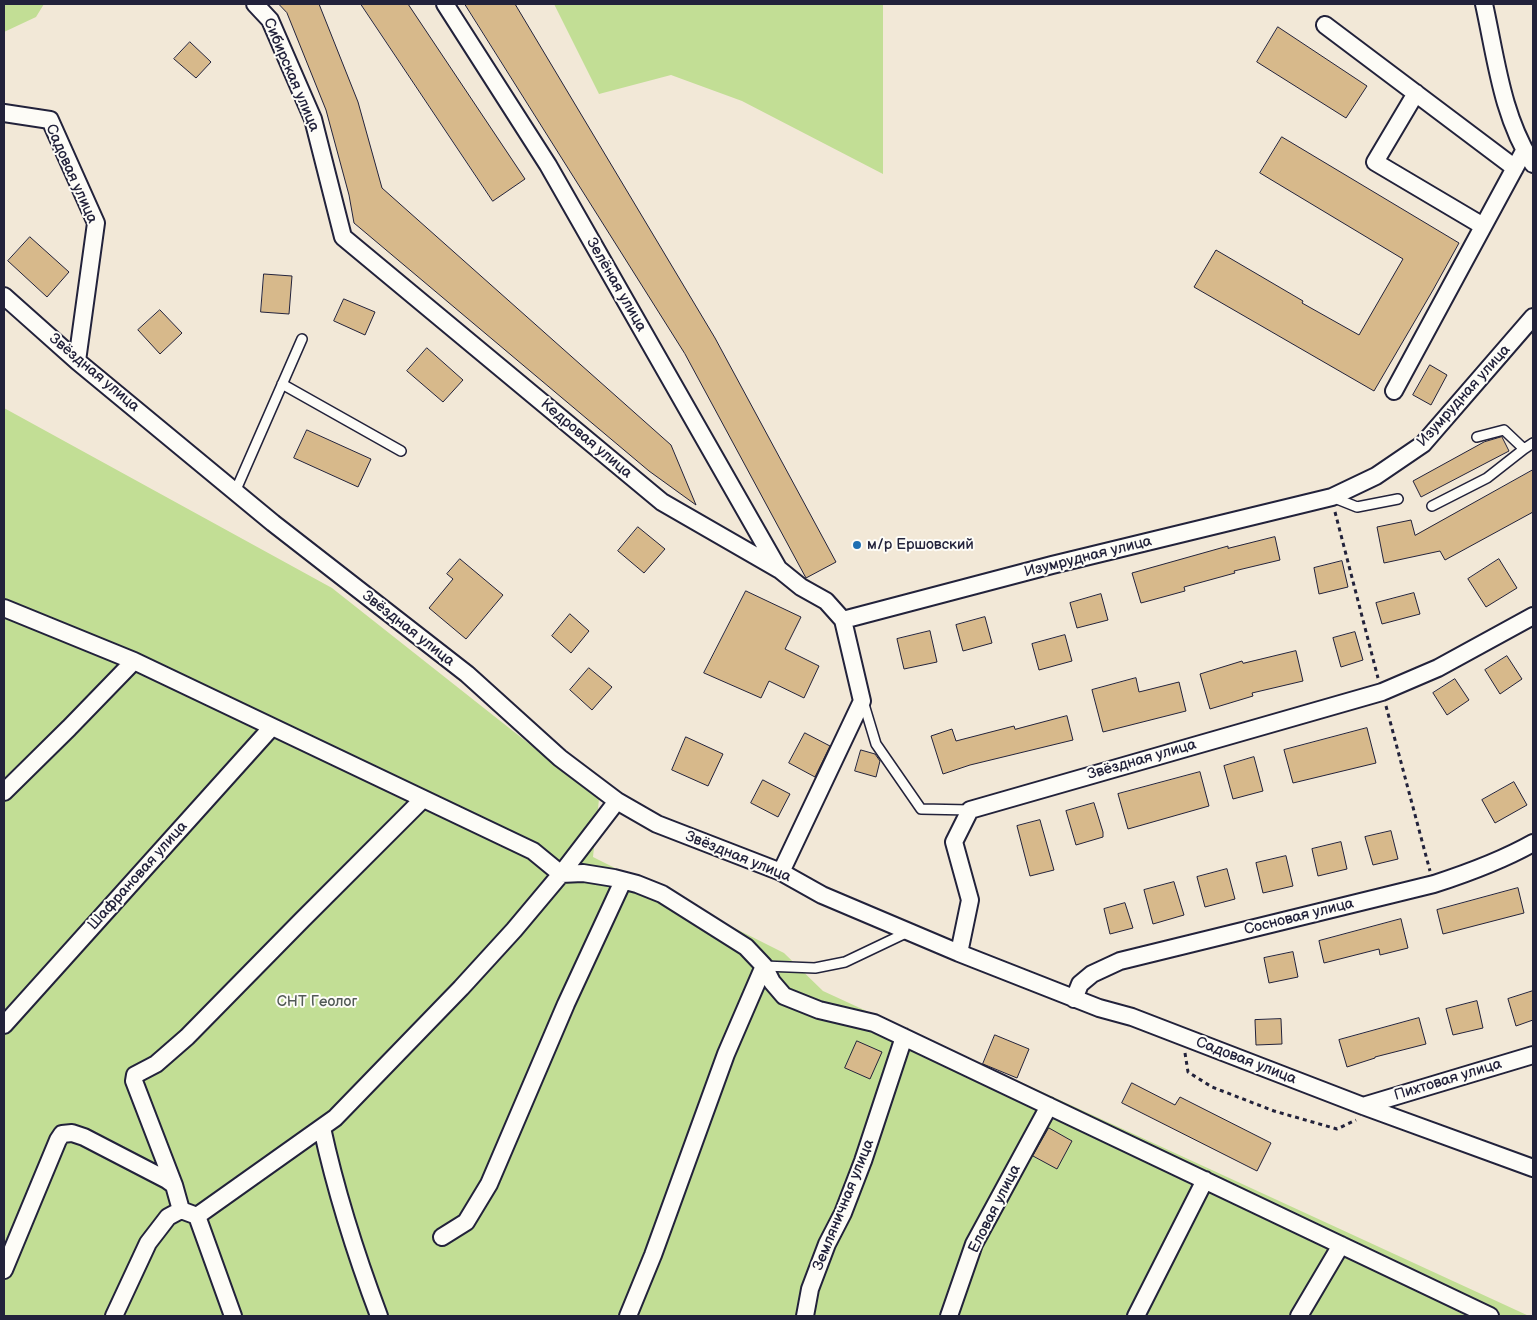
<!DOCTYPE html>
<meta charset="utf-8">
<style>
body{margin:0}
#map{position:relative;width:1537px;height:1320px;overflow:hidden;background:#f2e8d7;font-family:"Balsamiq Sans",sans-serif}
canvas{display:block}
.frame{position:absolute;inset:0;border:5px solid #22223b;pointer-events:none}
</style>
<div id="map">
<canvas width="1537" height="1320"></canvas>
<div class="frame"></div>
</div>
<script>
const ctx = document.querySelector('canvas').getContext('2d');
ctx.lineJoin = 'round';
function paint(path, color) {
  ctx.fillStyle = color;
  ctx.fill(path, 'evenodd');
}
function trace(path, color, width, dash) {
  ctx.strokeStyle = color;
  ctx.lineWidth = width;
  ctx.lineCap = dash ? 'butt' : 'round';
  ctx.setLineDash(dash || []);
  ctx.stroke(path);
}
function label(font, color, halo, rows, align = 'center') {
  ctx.font = font + ' "Balsamiq Sans",sans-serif';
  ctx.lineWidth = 4;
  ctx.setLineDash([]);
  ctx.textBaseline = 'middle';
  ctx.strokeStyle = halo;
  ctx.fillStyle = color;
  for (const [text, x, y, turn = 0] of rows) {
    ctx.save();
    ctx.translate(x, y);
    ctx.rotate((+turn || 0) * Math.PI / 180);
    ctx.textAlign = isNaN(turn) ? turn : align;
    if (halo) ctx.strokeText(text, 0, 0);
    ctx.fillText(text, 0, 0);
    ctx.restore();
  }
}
paint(new Path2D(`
 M4,4H44L36,17L4,32Z
 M554,4H883V174L742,101L671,75L599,94Z
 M4,408L332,588L599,799L593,857L784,953L823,991L1529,1316H4Z`), '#c2de95');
const building = new Path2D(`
 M279,4H319L358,102L382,188L671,445L696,505L649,471L354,223L349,195L326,110L287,13Z
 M361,4H408L525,179L493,201Z
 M465,4H515L715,338L836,562L806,578L685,354Z
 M1278,27L1367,86L1346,118L1257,62Z
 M190,42L211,62L196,78L174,59Z
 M1282,137L1459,243L1433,290L1374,391L1194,287L1216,250L1303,301L1302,303L1359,335L1403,259L1260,173Z
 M30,237L69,272L47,297L8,261Z
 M264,274L292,276L289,314L261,312Z
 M344,299L375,312L365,335L334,321Z
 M160,310L182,333L160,354L138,330Z
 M427,348L463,380L443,402L407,371Z
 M1430,365L1447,375L1431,405L1413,395Z
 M307,430L371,459L358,487L294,458Z
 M1502,437L1509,451L1421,497L1413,481L1484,442Z
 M1533,470V512L1445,560L1440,551L1384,563L1377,527L1411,520L1415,535Z
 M638,527L665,549L644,573L618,551Z
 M1275,537L1280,560L1234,571L1235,573L1184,587L1185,591L1141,603L1132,573L1228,546V548Z
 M460,559L503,595L466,639L429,608L453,579L447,574Z
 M1499,559L1517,588L1486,607L1468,579Z
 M1342,561L1348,587L1319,594L1314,568Z
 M746,591L801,617L785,649L819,666L804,698L769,681L761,698L704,673Z
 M1414,593L1420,614L1382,624L1376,603Z
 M1101,594L1108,620L1077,628L1070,603Z
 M570,614L589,631L571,653L552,636Z
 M985,617L992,643L963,651L956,625Z
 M930,631L937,662L904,669L897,639Z
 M1355,632L1363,660L1341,667L1333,638Z
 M1065,635L1072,661L1039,670L1032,644Z
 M1296,651L1303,681L1252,693L1253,696L1210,709L1200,674L1242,661L1243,663Z
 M1507,656L1522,679L1500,694L1485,670Z
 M589,668L612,687L592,710L570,690Z
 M1136,678L1139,692L1179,682L1186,711L1103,732L1092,690Z
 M1455,679L1469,700L1447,715L1433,693Z
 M1067,716L1073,740L970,765L943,774L931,736L952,729L956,741L1014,726L1015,729Z
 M1367,728L1376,763L1293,783L1284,750Z
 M805,733L830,746L815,777L789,763Z
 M686,737L723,754L708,786L672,770Z
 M861,750L875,754L880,761L876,777L855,771Z
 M1254,757L1263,791L1233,799L1224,766Z
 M1200,772L1209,806L1128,829L1118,794Z
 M763,780L790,794L778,817L751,803Z
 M1514,782L1527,805L1495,823L1482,800Z
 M1094,803L1103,832V837L1076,845L1066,811Z
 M1040,820L1054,870L1030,876L1017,826Z
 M1391,831L1398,859L1373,865L1365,837Z
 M1341,842L1347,869L1318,876L1312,849Z
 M1286,856L1293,886L1263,893L1256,863Z
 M1227,869L1235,899L1205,907L1197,877Z
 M1174,882L1184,915L1153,924L1144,890Z
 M1518,888L1524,913L1443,934L1437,910Z
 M1125,903L1133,928L1110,934L1104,909Z
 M1401,919L1408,948L1380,955L1379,949L1324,963L1319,941Z
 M1293,952L1298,977L1269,983L1264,958Z
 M1533,991V1020L1516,1026L1508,999Z
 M1477,1001L1483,1028L1453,1035L1446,1009Z
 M1419,1018L1426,1044L1375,1057V1058L1347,1067L1339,1040Z
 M1281,1019L1282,1044L1256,1045L1255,1020Z
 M995,1035L1029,1049L1017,1078L983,1064Z
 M857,1041L882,1052L870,1079L845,1068Z
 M1132,1083L1175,1105L1180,1097L1271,1143L1257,1171L1122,1103Z
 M1049,1128L1072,1141L1057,1169L1033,1156Z`);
paint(building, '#d7b98b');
trace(building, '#22223b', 1);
const service = new Path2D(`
 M282,384L401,451
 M1477,437L1504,430L1524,449
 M235,492L302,339
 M1332,497L1357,507L1398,499
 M1432,506L1487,478L1524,449L1533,443
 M863,701L876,744L921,809L970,810
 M764,966L815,968L845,962L908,932`);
const minor = new Path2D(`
 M255,4L270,20L313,119L343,237L662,502L780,570L801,587L826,601L843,620L862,701L781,872
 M445,4L548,165L778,568
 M1484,4C1496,58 1502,117 1533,164
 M1325,25L1515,168
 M1416,93L1375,162L1483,226
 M4,113L50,120L96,223L77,361
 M4,296L77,361L273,523L467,674L560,758L617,801L657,824L781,872L822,895L959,953L970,900L954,842L970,810L1382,692L1438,668L1533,616
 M1394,391L1524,151
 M4,608L134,661L533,851L561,874L583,873L614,878L637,884L662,894L746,947L764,966L772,982L784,996L819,1010L874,1023L1490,1316
 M843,620L1052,565L1332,497L1376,476L1423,444L1533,317
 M4,792L69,728L134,661
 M959,953L1099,1008L1132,1017L1363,1106L1533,1168
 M1074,999L1080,984L1092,974L1120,961L1434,884C1468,873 1501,861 1533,843
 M4,1025L272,727
 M1363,1106L1533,1055
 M322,1128C336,1192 356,1255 379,1316
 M174,1185L134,1081L135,1075L156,1064L187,1037L302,920L423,799
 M197,1216L335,1118L461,988L514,930L561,874L617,801
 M442,1237L466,1222L489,1184L566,1004L623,881
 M4,1270L58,1140L62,1134L72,1133L84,1137L167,1180L174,1185L181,1210
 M114,1316L148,1243L168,1217L181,1210L197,1216L233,1316
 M628,1316L653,1255L726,1054L764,966
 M805,1316L810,1289L827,1244L843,1213L863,1161L904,1037
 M949,1316L974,1244L1049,1106
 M1136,1316L1205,1180
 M1299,1316L1341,1245`);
trace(service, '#22223b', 12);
trace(minor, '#22223b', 20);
trace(new Path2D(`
 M1335,512L1378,678
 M1386,706L1430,871
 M1185,1053L1188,1072L1212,1087L1274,1111L1337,1129L1356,1120`), '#22223b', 3, [4, 4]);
trace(service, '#fdfcf7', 9);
trace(minor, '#fdfcf7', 16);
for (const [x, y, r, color] of [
 [857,545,5,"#1f6fb2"]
]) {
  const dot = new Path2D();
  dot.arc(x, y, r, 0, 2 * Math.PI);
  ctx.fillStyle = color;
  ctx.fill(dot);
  trace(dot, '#fdfcf7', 2);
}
label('15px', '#22223b', '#fdfcf7', [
 ["Сибирская улица",291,75,67],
 ["Садовая улица",71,174,66],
 ["Зелёная улица",616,285,60],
 ["Звёздная улица",94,373,40],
 ["Изумрудная улица",1464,396,-48],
 ["Кедровая улица",586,439,40],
 ["Изумрудная улица",1088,557,-14],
 ["Звёздная улица",408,629,38],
 ["Звёздная улица",1142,760,-16],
 ["Звёздная улица",738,857,22],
 ["Шафрановая улица",138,876,-48],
 ["Сосновая улица",1299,917,-14],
 ["Садовая улица",1246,1061,21],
 ["Пихтовая улица",1448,1080,-17],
 ["Земляничная улица",844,1205,-68],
 ["Еловая улица",995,1209,-63]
]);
label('15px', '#22223b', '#fdfcf7', [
 ["м/р Ершовский",867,545]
], 'left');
label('15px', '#525a56', '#fdfcf7', [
 ["СНТ Геолог",317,1002]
]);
</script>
